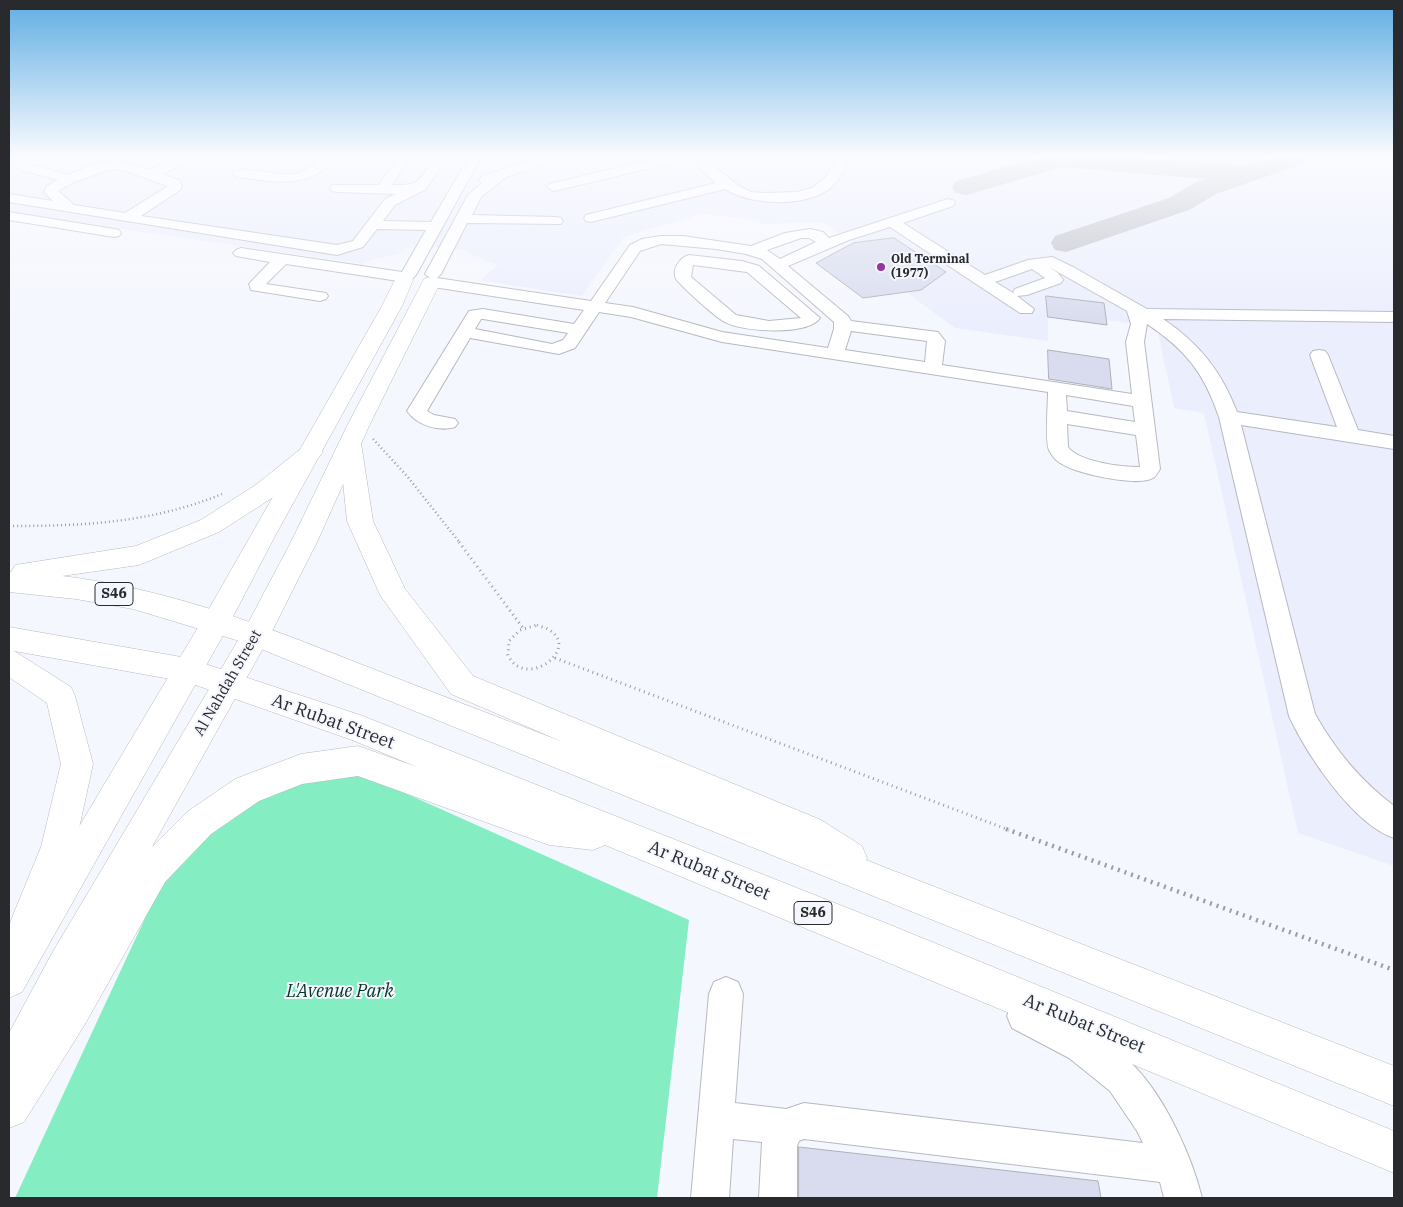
<!DOCTYPE html>
<style>
body{margin:0}
#map{position:relative;width:1403px;height:1207px;overflow:hidden;background:#f5f7fe;font-family:"IBM Plex Serif",serif}
canvas{display:block}
.frame{position:absolute;inset:0;border:10px solid #292a2d;pointer-events:none}
</style>
<div id="map">
<canvas width="1403" height="1207"></canvas>
<div class="frame"></div>
</div>
<script>
const ctx = document.querySelector('canvas').getContext('2d');
ctx.lineJoin = 'round';
function paint(path, color) {
  ctx.fillStyle = color;
  ctx.fill(path, 'evenodd');
}
function trace(path, color, width, dash) {
  ctx.strokeStyle = color;
  ctx.lineWidth = width;
  ctx.lineCap = dash ? 'butt' : 'round';
  ctx.setLineDash(dash || []);
  ctx.stroke(path);
}
function label(font, color, halo, rows, align = 'center') {
  ctx.font = font + ' "IBM Plex Serif",serif';
  ctx.lineWidth = 4;
  ctx.setLineDash([]);
  ctx.textBaseline = 'middle';
  ctx.strokeStyle = halo;
  ctx.fillStyle = color;
  for (const [text, x, y, turn = 0] of rows) {
    ctx.save();
    ctx.translate(x, y);
    ctx.rotate((+turn || 0) * Math.PI / 180);
    ctx.textAlign = isNaN(turn) ? turn : align;
    if (halo) ctx.strokeText(text, 0, 0);
    ctx.fillText(text, 0, 0);
    ctx.restore();
  }
}
paint(new Path2D(`
 M9,157H1394V866L1298,833L1204,413L1174,408L1157,327L1107,320V325L1048,317V341L955,328L906,292L945,271L894,238L853,243L821,222L763,224L756,220L702,214L624,237L582,296L483,281L482,279L498,265L472,255L468,251L447,248H407L399,254L370,260L364,264L9,213Z`), '#ebeefd');
paint(new Path2D(`
 M360,773L689,920L657,1198H15L180,843L272,780Z`), '#84edc1');
paint(new Path2D(`
 M1040,157H1138L1239,165L1249,164L1270,157H1309L1305,163L1216,194L1189,210L1066,252L1055,250L1051,243L1055,236L1169,198L1196,182L1206,179L1063,167L966,195L956,193L952,187L956,181Z`), '#bcbec4');
const building = new Path2D(`
 M894,238L946,272L921,290L863,298L816,263L853,243Z
 M1046,296L1104,303L1107,325L1048,317Z
 M1048,350L1109,359L1112,389L1049,379Z
 M799,1147L1098,1181L1101,1198H799Z`);
paint(building, '#d8dcee');
trace(building, '#aeb0b7', 1);
const minor = new Path2D(`
 M178,157H194L193,160L162,174L179,180L182,186L180,190L141,216L337,245L353,241L385,199L396,194L337,192L332,191L330,188L332,185H379L398,157H410L392,185C422,186 419,180 435,157H447L426,189L395,205L383,221L431,222L469,157H481L416,275L411,280L405,282L286,264L266,284L326,293L328,296L326,299L320,301L251,290L249,284L270,262L236,256L233,253L236,250L241,248L402,272L426,230L377,229L363,247L337,255L9,202V194L53,201L44,192L47,186L58,180L21,170L19,167L21,164L26,163L68,175L92,165L112,161L125,162L150,170ZM112,169L123,170L168,186L125,213L74,205L58,191L74,182Z
 M322,157H335C315,185 285,184 254,179C247,178 237,179 232,173C240,164 280,177 295,174C305,171 314,164 322,157Z
 M537,157H555L554,160L506,177L481,197L472,215L556,217L561,218L563,221L561,224L467,223L441,274L437,278L591,301L630,245L642,239L661,236H683L751,246L785,233L810,229L823,232L829,238L948,199L953,200L955,203L953,206L903,223L985,275L1028,260L1052,257L1073,267L1147,309L1394,312V322L1163,319C1199,343 1222,372 1237,412L1337,427L1310,355L1313,351L1319,350L1325,351L1328,355L1358,430L1394,436V449L1241,425L1315,714C1335,750 1361,781 1394,806V838C1353,824 1307,755 1289,716L1219,417C1204,373 1186,350 1147,324L1144,342L1160,469C1158,472 1156,476 1153,478C1137,487 1078,474 1062,464C1056,461 1052,456 1049,450C1045,441 1048,404 1048,392L722,342L631,317L599,312L575,348L559,354L470,338L427,411L434,415L455,419L458,423L455,427C438,432 417,425 407,411L469,311L483,309L574,324L584,310L433,287L427,285L425,282L430,278L425,274L468,195L482,183L479,180L481,177ZM890,227L1020,313H1032L1034,309L1017,296L1027,295L1061,283L1063,280L1058,273L1049,267L1127,311L1131,324L1126,342L1132,394L942,365L945,341L938,332L851,321L848,316L788,266L849,240ZM801,238H809L816,242L780,259L767,250ZM661,244L716,249L746,254L762,259L834,322V329L828,348L722,332L633,307L605,303L640,251ZM1032,269L1045,278L1015,289L1013,292L1015,294L995,282ZM481,319H483L568,333L563,340L552,344L475,329ZM851,331L927,341L925,362L845,350ZM1066,395L1133,406L1135,422L1067,411ZM1067,424L1136,435L1140,467C1122,467 1079,462 1068,447Z
 M579,157H604L603,160L582,164L576,160Z
 M663,157H685L684,160L554,191L547,187L549,184Z
 M688,157H702L739,186L751,192L765,193L797,192L812,188L827,176L837,157H849C845,169 839,181 829,189C803,208 750,205 725,189L591,222L586,221L584,218L586,215L716,183Z
 M9,212L114,229L119,230L121,233L119,236L114,237L9,220Z
 M689,255L742,261L759,266L820,318C808,336 742,332 725,322C716,318 682,287 676,279C672,269 679,258 689,255ZM693,265L747,272L801,318L769,321L736,315L691,277Z
 M726,977L738,982L743,994L735,1103L786,1109L804,1103L1143,1143L1137,1131L1110,1091L1069,1058L1012,1028L1007,1016L1012,1004L1024,999C1060,1014 1107,1038 1135,1067C1165,1098 1192,1156 1202,1198H1164L1160,1182L804,1139L799,1141L797,1146V1198H759L762,1142L733,1139L729,1198H691L709,994L714,982Z`);
const major = new Path2D(`
 M404,274L411,276L413,280L402,306L275,536L226,630L22,992L9,998V944L206,614L382,306L397,276Z
 M431,277L438,279L440,283L369,426L318,540L266,643L77,981L23,1088L9,1094V1033L51,955L246,627L292,540L347,426L422,283L424,279Z`);
const highway = new Path2D(`
 M350,435L358,438L361,443L373,521L405,589L473,676L821,820L862,846L867,858L866,860L1394,1066V1106L246,643L133,609L76,599L9,592V572H11L15,565L136,546L201,520L257,484L303,447L311,444L319,447L323,452L319,457L275,496L219,532L139,565L62,576C164,588 260,624 355,662C425,689 494,716 563,742L451,694L380,595L347,521L339,443L342,438Z
 M9,627L187,658L360,715L888,924L1394,1131V1173L605,845L593,850L549,845L358,776L302,784L259,801L211,834L165,882L85,1024L24,1122L9,1128V1070L57,996L141,858L187,812L235,779L301,754L358,746L417,767L352,740L187,682L14,651L71,687L75,696L93,764L75,847L22,983L9,989V925L41,847L61,764L47,703L9,677Z`);
trace(minor, '#b7b9c0', 2);
trace(major, '#b7b9c0', 1);
trace(highway, '#b7b9c0', 1);
trace(new Path2D(`
 M373,439L407,476L460,543
 M9,526C84,526 151,523 222,494`), '#9c9da3', 2.5, [1, 3]);
trace(new Path2D(`
 M459,542L523,628
 M537,625C541,627 548,628 551,631C579,651 524,690 508,655L509,641L520,630Z
 M555,658L1009,830`), '#9c9da3', 3, [1, 4]);
trace(new Path2D(`
 M1006,829L1394,970`), '#9c9da3', 4.5, [2, 5]);
paint(minor, '#fff');
paint(major, '#fff');
paint(highway, '#fff');
const sky = ctx.createLinearGradient(0, 0, 0, 326);
sky.addColorStop(0, '#5fade3');
sky.addColorStop(0.48, '#fafbff');
sky.addColorStop(1, '#fafbff00');
ctx.fillStyle = sky;
ctx.fillRect(0, 0, 1403, 326);
for (const [x, y, r, color] of [
 [881,267,5,"#96369e"]
]) {
  const dot = new Path2D();
  dot.arc(x, y, r, 0, 2 * Math.PI);
  ctx.fillStyle = color;
  ctx.fill(dot);
  trace(dot, '#f5f7fe', 2);
}
label('bold 12px', '#292a2d', '#f5f7fe', [
 ["Old Terminal",891,260],
 ["(1977)",891,274]
], 'left');
for (const [x, y, w] of [
 [114,594,38],
 [813,913,38]
]) {
  const box = new Path2D();
  box.roundRect(x - w / 2, y - 11.5, w, 23, 4);
  ctx.fillStyle = '#f5f7fe';
  ctx.fill(box);
  trace(box, '#292a2d', 1);
}
label('bold 14px', '#292a2d', null, [
 ["S46",114,594],
 ["S46",813,913]
]);
label('15px', '#292a2d', '#f5f7fe', [
 ["Al Nahdah Street",228,683,-60]
]);
label('18px', '#292a2d', '#f5f7fe', [
 ["Ar Rubat Street",333,722,20],
 ["Ar Rubat Street",709,871,22],
 ["Ar Rubat Street",1084,1024,22]
]);
label('italic 18px', '#003423', '#f5f7fe', [
 ["L'Avenue Park",340,992]
]);
</script>
